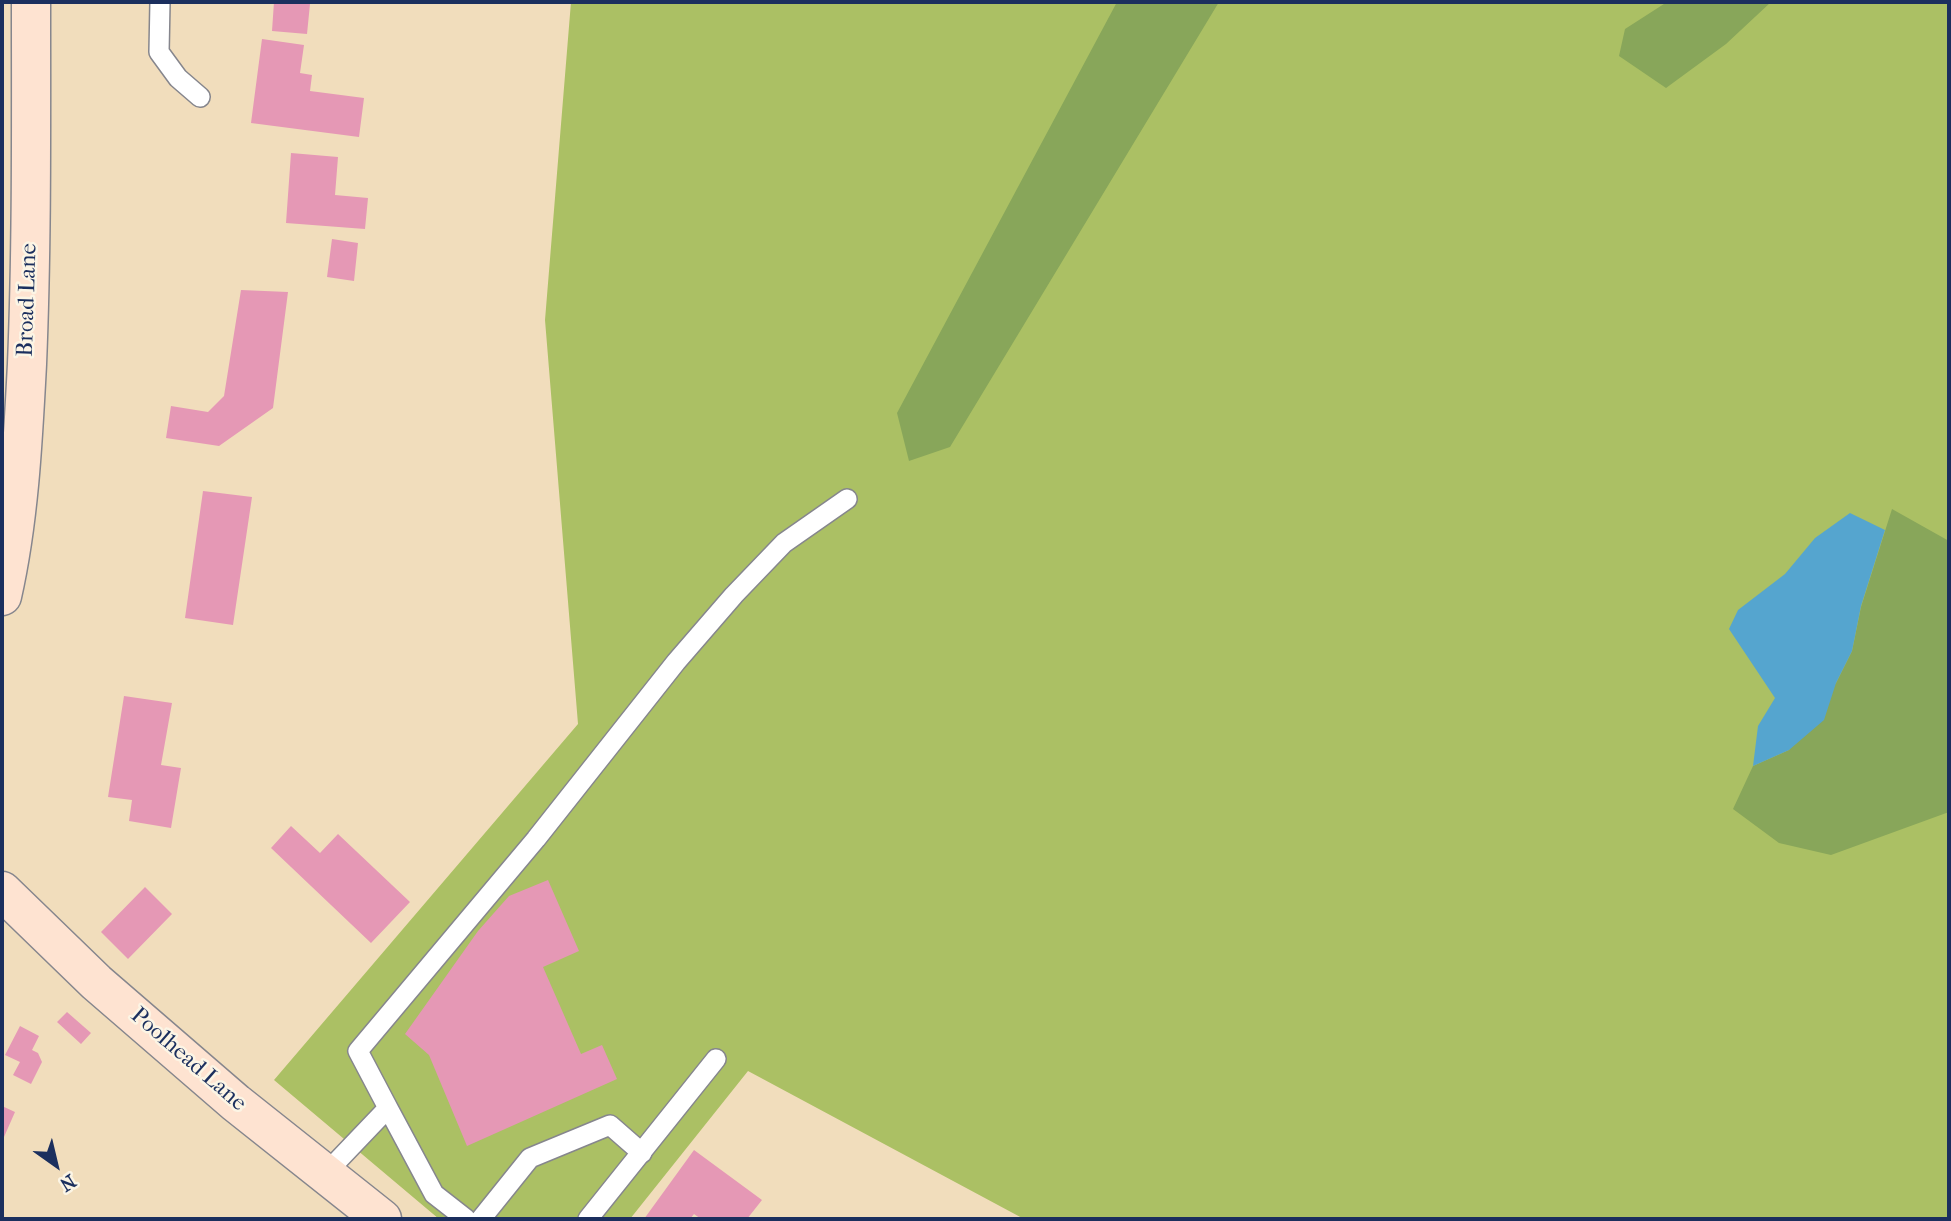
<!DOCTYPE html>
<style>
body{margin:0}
#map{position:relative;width:1951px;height:1221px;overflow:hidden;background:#f1ddbc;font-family:"IM FELL French Canon",serif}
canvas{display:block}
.frame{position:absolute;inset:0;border:4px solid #1b2f5e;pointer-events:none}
.north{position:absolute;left:21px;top:1130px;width:70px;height:70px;-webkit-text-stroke:5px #fcf5e5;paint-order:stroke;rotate:146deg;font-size:19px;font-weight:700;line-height:28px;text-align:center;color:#1b2f5e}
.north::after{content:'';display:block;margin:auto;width:24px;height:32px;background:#1b2f5e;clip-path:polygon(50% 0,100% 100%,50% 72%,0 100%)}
</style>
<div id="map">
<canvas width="1951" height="1221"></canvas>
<div class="frame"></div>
<div class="north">N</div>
</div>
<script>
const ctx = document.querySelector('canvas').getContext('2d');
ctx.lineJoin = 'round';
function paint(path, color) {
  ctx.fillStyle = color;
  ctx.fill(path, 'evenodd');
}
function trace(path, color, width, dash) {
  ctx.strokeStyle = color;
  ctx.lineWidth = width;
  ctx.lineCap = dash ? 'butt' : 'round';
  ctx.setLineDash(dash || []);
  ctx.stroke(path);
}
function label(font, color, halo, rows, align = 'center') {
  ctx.font = font + ' "IM FELL French Canon",serif';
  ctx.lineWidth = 5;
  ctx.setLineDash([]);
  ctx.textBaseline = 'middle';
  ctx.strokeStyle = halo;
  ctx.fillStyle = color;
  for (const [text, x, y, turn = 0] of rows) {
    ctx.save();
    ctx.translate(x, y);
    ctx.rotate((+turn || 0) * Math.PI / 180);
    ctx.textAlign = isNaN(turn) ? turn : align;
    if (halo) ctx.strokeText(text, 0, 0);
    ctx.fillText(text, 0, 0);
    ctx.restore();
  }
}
paint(new Path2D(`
 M571,2H1949V1219H1024L748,1071L630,1219H439L274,1080L578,724L545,320Z`), '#abc064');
paint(new Path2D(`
 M1117,2H1219L950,447L909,461L897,413Z
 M1667,2H1771L1726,44L1666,88L1619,56L1625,29Z
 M1892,509L1949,541V812L1831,855L1779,843L1733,809L1753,766L1789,750L1836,683L1852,651L1861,607Z`), '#88a65a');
paint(new Path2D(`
 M1850,513L1885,530L1861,606L1852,651L1836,683L1824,720L1789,750L1753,766L1758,726L1775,698L1729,629L1738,610L1785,574L1815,538Z`), '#55a5cf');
paint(new Path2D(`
 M274,2L310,4L307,34L272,31Z
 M262,39L304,45L300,73L312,75L310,91L364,98L359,137L251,123Z
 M291,153L338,157L335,195L368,198L365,229L286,223Z
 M332,239L358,243L354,281L327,277Z
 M241,290L288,292L273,408L219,446L166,438L171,406L208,412L224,396Z
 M203,491L252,497L233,625L185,618Z
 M124,696L172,703L161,765L181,768L171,828L129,821L132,800L108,797Z
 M291,826L320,853L338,834L410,902L371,943L271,848Z
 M548,880L579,951L543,967L581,1054L602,1045L617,1079L467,1146L429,1055L405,1034L478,931L509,896Z
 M145,887L172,914L128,959L101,932Z
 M67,1012L91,1033L81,1044L57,1022Z
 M20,1026L39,1036L32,1050L38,1053L42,1062L31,1084L13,1075L20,1062L5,1055Z
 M2,1106L15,1112L4,1137L2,1136Z
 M694,1150L762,1200L747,1219H701L694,1214L690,1219H644Z`), '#e598b5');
const lane = new Path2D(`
 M160,2L159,52L178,78L200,97
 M388,1108L358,1051L536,839L676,662L734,595L784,543L847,499
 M325,1174L388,1108L434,1194L466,1219
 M481,1219L530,1158L610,1125L642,1153
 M588,1219L716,1059`);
const secondary = new Path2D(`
 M2,596C19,521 23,441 27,364C32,243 31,122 31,2
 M2,891L96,982L236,1103L382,1219`);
trace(lane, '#86868d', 22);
trace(secondary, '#86868d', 41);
trace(lane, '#fff', 19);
trace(secondary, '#fee3d1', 38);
label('23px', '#1b2f5e', '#fcf5e5', [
 ["Broad Lane",28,300,-88],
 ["Poolhead Lane",188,1060,41]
]);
</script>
